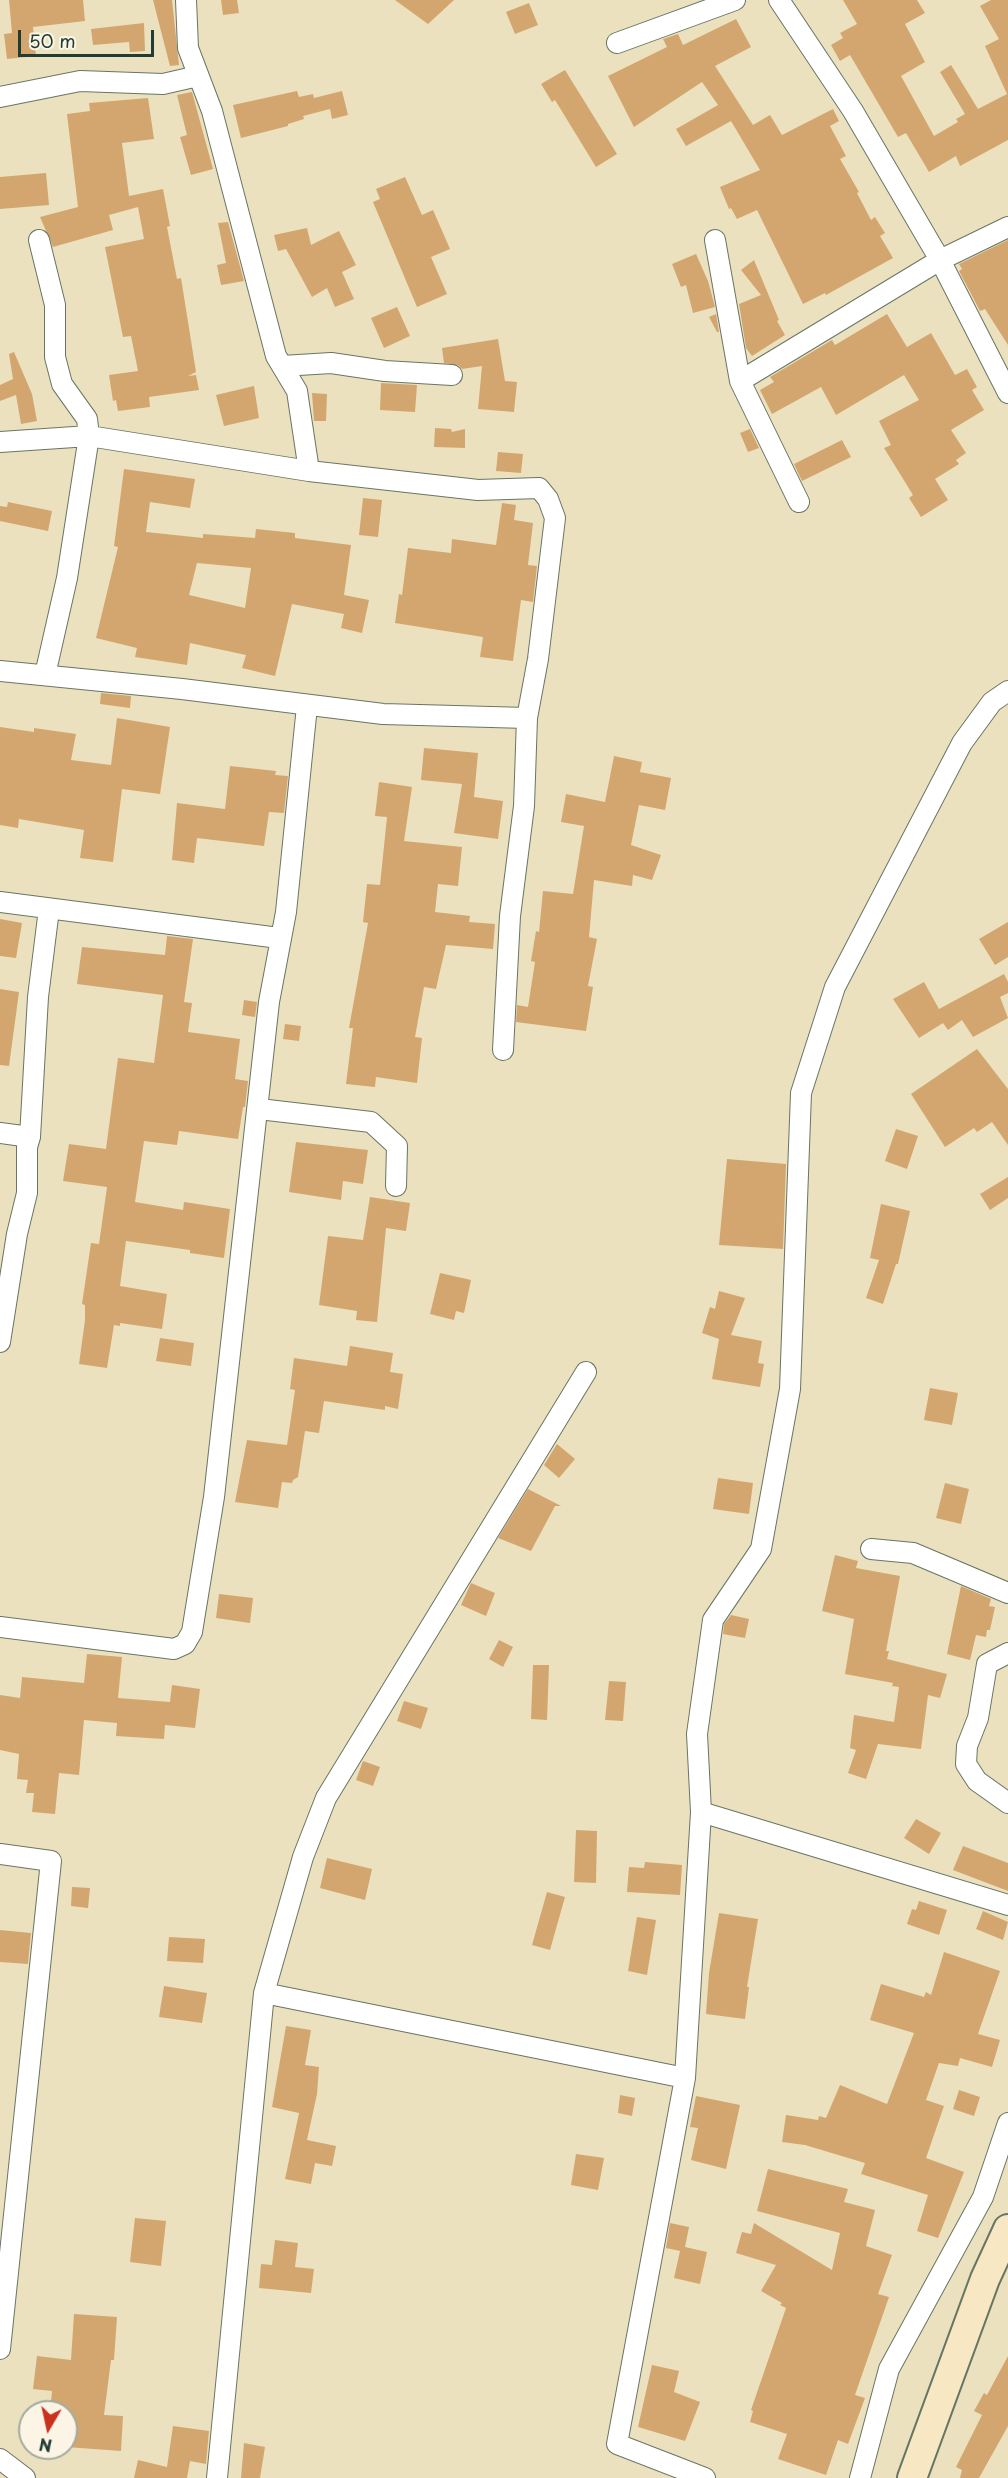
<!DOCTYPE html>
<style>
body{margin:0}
#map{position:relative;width:1008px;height:2478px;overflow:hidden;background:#ece1be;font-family:"Playpen Sans",sans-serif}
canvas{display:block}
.north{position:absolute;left:18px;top:2400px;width:60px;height:60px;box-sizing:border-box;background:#fcf5e5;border:2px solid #a4ab9e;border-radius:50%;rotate:189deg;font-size:16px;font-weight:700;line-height:24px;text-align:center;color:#1f3d34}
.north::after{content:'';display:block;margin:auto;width:21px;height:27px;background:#c8321e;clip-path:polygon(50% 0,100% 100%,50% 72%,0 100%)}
.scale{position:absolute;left:18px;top:30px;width:136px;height:27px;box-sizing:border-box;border:3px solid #1f3d34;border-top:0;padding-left:8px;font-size:18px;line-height:21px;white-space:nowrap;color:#1f3d34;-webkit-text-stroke:4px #fcf5e5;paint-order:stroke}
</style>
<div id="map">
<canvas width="1008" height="2478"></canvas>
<div class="north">N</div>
<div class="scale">50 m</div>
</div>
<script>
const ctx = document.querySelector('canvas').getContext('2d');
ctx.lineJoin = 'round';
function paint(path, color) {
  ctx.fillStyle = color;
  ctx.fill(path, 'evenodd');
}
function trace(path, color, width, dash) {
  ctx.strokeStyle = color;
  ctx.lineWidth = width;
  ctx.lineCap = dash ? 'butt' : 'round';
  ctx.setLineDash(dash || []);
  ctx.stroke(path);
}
paint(new Path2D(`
 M9,0H83L85,21L33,27L36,56L7,59L4,34L12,33Z
 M153,0H172L179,65L170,66Z
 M221,0H237L239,13L223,15Z
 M395,0H454L428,24Z
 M843,0H917L925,13L905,24L925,62L901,76L934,136L958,122L956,119L965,114L940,72L951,65L978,109L1007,94L985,46L999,39L980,6L991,0H1008V140L960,166L956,156L929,172L906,133L898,137L850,55L840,61L831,45L843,38L840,33L857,24Z
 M529,3L538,25L515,34L506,12Z
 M736,19L751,47L715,66L753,125L770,115L782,135L833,109L839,121L830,126L846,156L840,159L859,192L857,193L871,220L875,217L885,233L880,236L893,258L826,295L825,293L803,304L757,210L737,219L731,208L729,209L720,187L760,170L731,121L686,146L676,129L718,105L702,82L634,127L608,76L667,47L663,39L678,34L683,45Z
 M144,23L145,51L130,52L129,42L93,45L91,29Z
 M565,70L617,154L596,167L555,100L552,102L541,84Z
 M297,91L299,97L313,94L314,98L342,91L348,115L332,119L330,109L303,116L304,119L288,124V126L241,138L233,105Z
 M192,92L213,169L191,175L180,137L187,135L177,95Z
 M148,98L154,139L122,143L129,196L163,189L170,226L167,227L177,279L181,278L196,372L188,376L196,375L199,390L149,397L150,407L118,411L116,400L113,401L109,375L138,371L131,336L123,337L105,247L144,239L138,207L109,215L113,230L53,247L40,217L78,207L67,114L90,111L89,103Z
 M46,173L49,205L0,209V177Z
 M405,177L422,215L433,210L450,249L431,257L447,294L417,307L373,202L380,199L376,189Z
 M228,222L244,281L221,285L217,265L226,263L218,223Z
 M307,228L311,245L339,231L356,265L342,272L354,299L335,307L327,288L312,297L286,249L278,251L274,235Z
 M1008,240V345L985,309L980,311L959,271L962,269L959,264Z
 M696,254L708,281L715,307L693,313L686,285L681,287L672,264Z
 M754,260L779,320L777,321L785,335L752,356L746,348L739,304L761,295L741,270Z
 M397,307L410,336L384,348L371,318Z
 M716,314L719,332H717L709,317Z
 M887,314L907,347L931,333L955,375L967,369L977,387L972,390L984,410L951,430L966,453L956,460L959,464L935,479L948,500L921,517L909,498L913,495L884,448L891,445L879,421L919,400L904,375L836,415L821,387L772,414L760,390L774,382L770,377L832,340L835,345Z
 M498,339L505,381L517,382L514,412L478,409L482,366L462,369L458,365L444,363L442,348Z
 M14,352L32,394L37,421L21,424L16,395L0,401V385L13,379L9,354Z
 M381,383L417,385L415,412L380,410Z
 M254,386L259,418L224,426L216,395Z
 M312,393L327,394L326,421H314Z
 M435,428L451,429L452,432L465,429V448L434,447Z
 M750,429L759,448L748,452L740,433Z
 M842,440L851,457L802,481L794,464Z
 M498,452L523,454L521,473L496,471Z
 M124,469L195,479L190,508L150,502L146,532L203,538V534L255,538L256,529L295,533V538L351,545L344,595L369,600L362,633L341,628L344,614L292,604L275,676L242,668L246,655L190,643L187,665L135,657L137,648L96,638L118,547L114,546ZM197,563L251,568L245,608L189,595Z
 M363,498L382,500L378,537L359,535Z
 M8,502L52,511L48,531L0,521V506L7,507Z
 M502,503L516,505L514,520L533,523L528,565L537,566L533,602L521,600L513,661L480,657L483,637L395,623L399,594L402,595L408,548L451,553L452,539L496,545Z
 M101,693L131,696L130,708L100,704Z
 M117,718L170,727L160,794L122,789L113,862L80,858L84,830L19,819L18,828L0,825V727L34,732V728L76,734L71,760L111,765Z
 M424,748L478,753L474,797L503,801L498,839L454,833L462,784L421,780Z
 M614,756L642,762L640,772L671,778L665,810L639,805L631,845L661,855L652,880L633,875L632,886L594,880L589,937L597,939L588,986L593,987L586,1031L516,1022L517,1005L528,1007L535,962L531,961L536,931L539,932L543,891L573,894L584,826L561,822L566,794L605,802Z
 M230,766L276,771L275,775L288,776L284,813L269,812L264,846L197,838L194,863L172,860L177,803L225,809Z
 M379,782L412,787L404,841L462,847L458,886L438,884L435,912L470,916L469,922L495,924L493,949L446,945L436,989L424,987L415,1037L422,1038L417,1083L376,1077L375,1087L346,1084L353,1028H349L368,923L363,922L367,884L380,885L387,817L375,816Z
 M0,919L22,923L16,958L0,956Z
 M1008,922V957L995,965L979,939Z
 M167,936L193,939L184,1002L192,1003L188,1032L240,1039L235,1079L248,1081L245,1107H243L238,1139L179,1131L177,1145L144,1141L135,1202L183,1210L184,1202L230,1209L224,1258L190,1253V1250L126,1241L120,1286L167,1294L162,1329L120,1323V1326L114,1325L107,1368L79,1364L85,1320V1305L82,1304L91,1243L99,1244L107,1187L63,1181L69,1144L106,1149L118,1058L154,1063L163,995L77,984L82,947L165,955Z
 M1004,974L1008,982V993L1000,997L1008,1018L973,1037L962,1020L948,1030L943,1023L919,1038L893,999L924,982L939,1009Z
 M0,989L19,992L9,1066L0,1065Z
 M244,1000L257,1002L255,1017L242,1015Z
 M285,1024L301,1026L299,1041L283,1039Z
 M977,1049L1008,1089V1145L992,1122L977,1132L974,1128L945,1147L911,1094Z
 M896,1129L918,1136L907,1169L885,1161Z
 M296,1142L368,1150L363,1184L343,1181L341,1200L289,1192Z
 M727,1159L786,1164L783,1249L719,1245Z
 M1008,1177V1198L990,1210L980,1194Z
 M370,1197L410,1203L406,1231L386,1228L377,1322L356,1320L357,1311L319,1305L328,1236L363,1240Z
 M881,1204L910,1211L898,1264H896L883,1304L866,1298L879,1260L870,1258Z
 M440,1273L471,1280L464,1313L456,1311L454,1320L430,1314Z
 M719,1291L745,1298L731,1335L762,1341L758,1363L764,1364L760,1387L712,1379L719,1339L702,1333L710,1307L715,1309Z
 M160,1338L194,1343L191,1366L156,1361Z
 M350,1346L393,1353L390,1372L403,1374L398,1409L385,1406V1410L324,1401L319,1433L305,1431L298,1477L293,1480L292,1483L282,1482L278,1508L235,1502L247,1440L287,1445L295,1390L290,1389L294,1358L347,1366Z
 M930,1388L958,1393L952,1425L924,1420Z
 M557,1444L575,1459L559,1478L544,1465Z
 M718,1478L753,1483L749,1514L713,1509Z
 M945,1483L969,1489L961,1524L936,1518Z
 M528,1489L561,1506H555L531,1551L498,1538Z
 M835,1555L858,1561L856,1568L900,1576L886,1651H889L887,1659L947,1674L940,1698L928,1695L921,1749L878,1744L866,1779L848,1773L856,1750L850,1748L854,1715L894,1722L899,1687L892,1686L893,1683L845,1674L854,1619L822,1611Z
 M471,1583L495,1593L486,1616L461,1605Z
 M961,1586L991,1599L989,1606L995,1607L990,1630H987L986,1637L976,1635L970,1660L947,1654Z
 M219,1594L253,1598L250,1623L216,1618Z
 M731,1615L749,1619L745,1638L723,1634L724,1624Z
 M499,1640L513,1647L503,1667L489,1659Z
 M87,1654L122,1657L118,1698L170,1702L172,1685L200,1689L195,1728L165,1725L164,1739L116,1736L117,1723L84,1720L79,1775L59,1773L55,1814L32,1812L34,1793H26L28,1780L17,1779L19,1754L0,1750V1695L20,1698L22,1677L84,1683Z
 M533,1665H549L547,1720L531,1719Z
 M609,1681L626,1682L623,1721L605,1720Z
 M404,1701L428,1708L421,1729L397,1721Z
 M363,1761L380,1767L373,1786L356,1780Z
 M916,1819L941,1833L929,1854L904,1838Z
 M576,1830L597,1831L596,1883L574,1882Z
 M963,1846L1008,1863V1891L953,1870Z
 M327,1858L372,1869L365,1900L320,1888Z
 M645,1862L682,1865L680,1895L627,1892L629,1867L644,1868Z
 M72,1887L90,1888L88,1908L71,1906Z
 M547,1892L565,1897L550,1950L532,1945Z
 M919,1901L947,1910L939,1935L907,1924L912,1909L916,1910Z
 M983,1911L1008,1922L1003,1940L976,1929Z
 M719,1913L758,1919L747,1987H749L745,2019L706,2014L709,1973Z
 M637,1917L656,1920L647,1975L628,1971Z
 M0,1930L31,1933L28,1964L0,1962Z
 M169,1937L205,1939L203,1963L167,1961Z
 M944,1952L1000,1971L978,2034L1000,2040L992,2067L960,2058L958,2066L939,2063L926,2100L944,2106L926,2158L964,2172L938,2238L917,2231L928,2195L861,2174L865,2163L805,2145L782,2142L786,2115L818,2120L819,2116L826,2118L840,2085L887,2104L914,2033L870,2020L881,1984L924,1997L926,1992L931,1995Z
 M164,1986L207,1993L202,2023L159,2017Z
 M286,2026L311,2030L305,2065L319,2067L317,2094L307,2140L336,2146L332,2166L315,2163L311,2184L285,2179L299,2113L272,2107Z
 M959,2090L980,2097L974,2116L953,2109Z
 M620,2095L635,2098L632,2116L618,2113Z
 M696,2096L740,2105L726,2169L691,2160L698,2128L690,2127Z
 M576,2154L604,2158L598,2190L571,2185Z
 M768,2169L848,2189L844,2202L875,2210L866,2246L892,2255L878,2294L889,2297L855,2395L865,2398L848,2444L838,2440L826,2475L778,2459L787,2434L750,2422L753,2411L751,2410L786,2308L780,2305L782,2303L761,2291L776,2265L736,2253L742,2232L751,2234L754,2223L832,2270L840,2233L757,2211Z
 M135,2218L166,2221L161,2266L130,2262Z
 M670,2223L689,2227L685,2247L707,2252L700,2284L674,2278L680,2251L666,2248Z
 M275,2240L298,2243L295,2267L314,2269L311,2293L259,2288L261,2264L272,2265Z
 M74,2314L117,2317L114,2360H111L104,2415L123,2416L121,2451L66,2447V2412H50L52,2391L33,2389L37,2356L71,2360Z
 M1008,2356V2426L979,2478H960L962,2470L956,2467L982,2415L974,2411L984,2393L987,2395Z
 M652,2365L679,2371L674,2392L700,2402L685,2441L638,2427Z
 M173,2426L209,2431L206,2464L190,2461L187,2478H134L138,2460L167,2467Z
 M244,2443L265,2447L260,2478H241Z`), '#d3a66f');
const street = new Path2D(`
 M186,0L188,48L212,111L276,356L297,391L309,471
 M779,0L853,111L940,260L1008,393
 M617,43L735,0
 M0,97L80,81L163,84L198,76
 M39,240L55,305V357L62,384L87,419L89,436L67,578L45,675
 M715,240L740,381L799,502
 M282,366L331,363L385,371L452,375
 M740,381L940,260L1008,227
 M0,442L89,436L309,471L478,490L539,488L548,499L555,518L538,659L527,718L524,806L510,916L503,1050
 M0,671L182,689L383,714L527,718
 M0,902L279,938
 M259,1109L371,1122L397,1146L396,1186
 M0,1133L30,1137
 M0,1342L17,1234L27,1193V1147L30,1137L38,997L49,909
 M871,1549L913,1553L1008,1593
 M0,1627L174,1649L185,1644L192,1632L214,1497L269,1002L286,912L307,706
 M1008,1653L987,1664L978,1718L967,1746L966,1764L977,1781L1008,1803
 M701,1812L1008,1905
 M0,1854L51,1861L0,2349
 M264,1993L685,2078
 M0,2459L25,2478
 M217,2478L264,1993L303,1857L326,1798L586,1372
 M705,2478L617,2444L685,2078L701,1812L697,1734L713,1620L761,1549L790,1389L801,1093L835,987L962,743L992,702L1008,691
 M860,2478L889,2369L983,2197L1008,2123`);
const secondary = new Path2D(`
 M912,2478L985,2279L1008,2229`);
trace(street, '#677664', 22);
trace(secondary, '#677664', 32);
trace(street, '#fff', 20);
trace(secondary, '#f7e8c3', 28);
</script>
